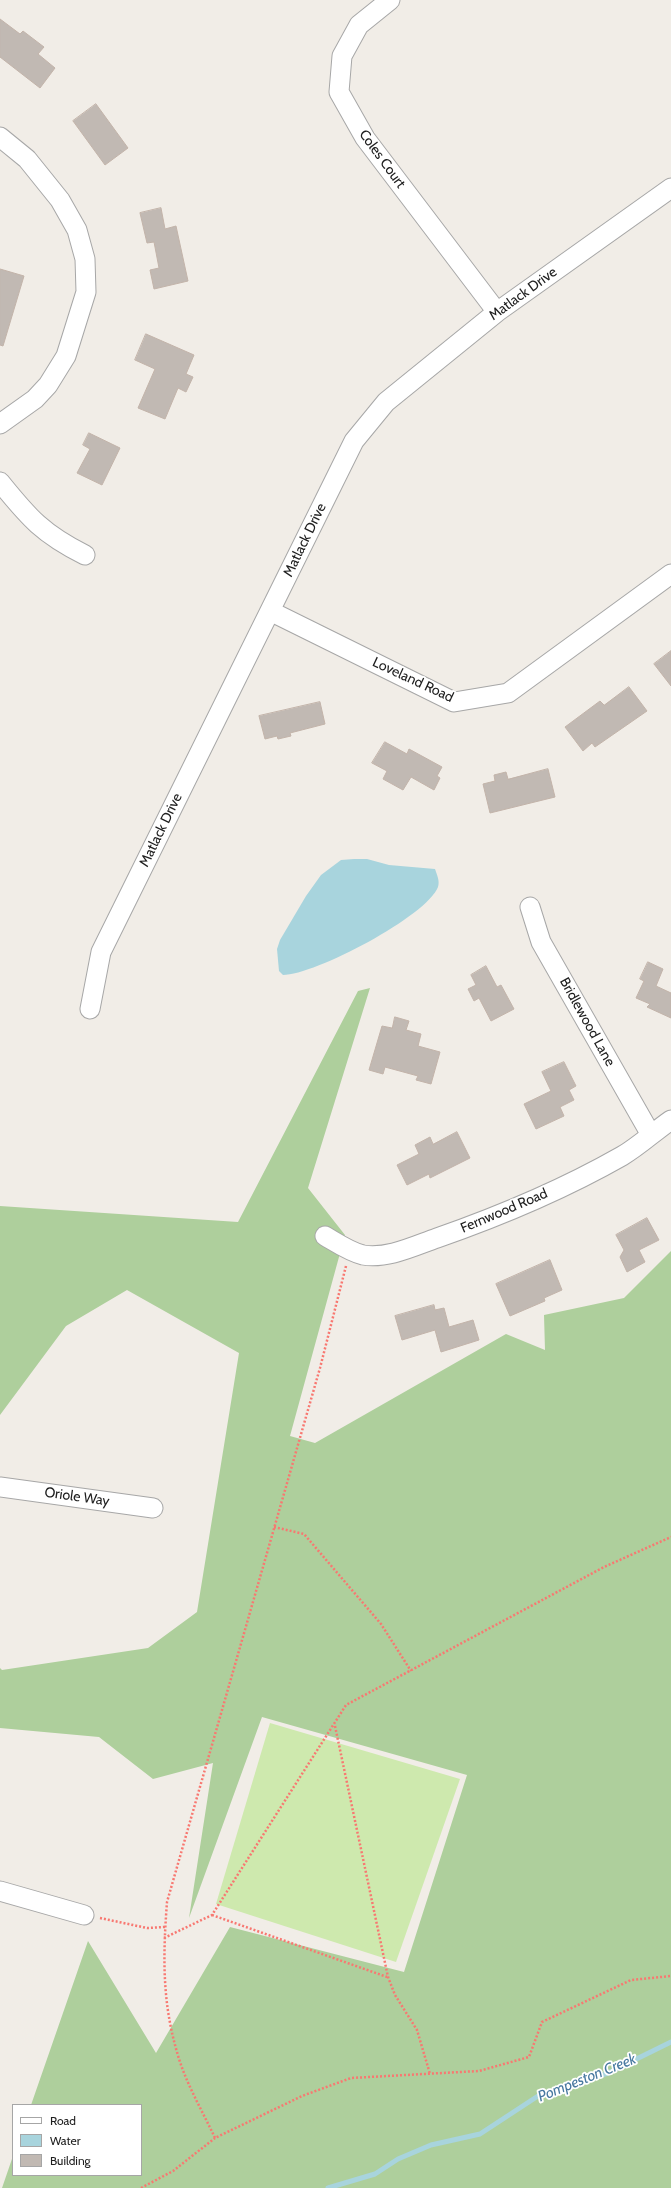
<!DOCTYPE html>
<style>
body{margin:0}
#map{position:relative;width:671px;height:2188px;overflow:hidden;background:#f1ede7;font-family:Cabin,sans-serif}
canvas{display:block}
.legend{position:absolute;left:12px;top:2104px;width:130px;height:72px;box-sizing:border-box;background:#fff;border:1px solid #a6a6a6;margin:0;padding:5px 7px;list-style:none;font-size:12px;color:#202020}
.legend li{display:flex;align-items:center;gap:8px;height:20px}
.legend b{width:20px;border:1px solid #a6a6a6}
</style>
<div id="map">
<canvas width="671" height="2188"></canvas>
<ul class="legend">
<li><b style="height:5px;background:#fff"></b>Road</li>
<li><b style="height:11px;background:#a8d4dd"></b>Water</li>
<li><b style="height:11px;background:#c1b9b3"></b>Building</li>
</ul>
</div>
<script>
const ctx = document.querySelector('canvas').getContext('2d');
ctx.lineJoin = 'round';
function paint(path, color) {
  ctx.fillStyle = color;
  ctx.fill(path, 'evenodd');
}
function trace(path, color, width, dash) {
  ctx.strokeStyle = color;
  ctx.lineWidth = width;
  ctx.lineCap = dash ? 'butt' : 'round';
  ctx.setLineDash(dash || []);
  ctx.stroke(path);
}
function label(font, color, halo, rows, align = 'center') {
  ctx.font = font + ' Cabin,sans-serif';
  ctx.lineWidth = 3.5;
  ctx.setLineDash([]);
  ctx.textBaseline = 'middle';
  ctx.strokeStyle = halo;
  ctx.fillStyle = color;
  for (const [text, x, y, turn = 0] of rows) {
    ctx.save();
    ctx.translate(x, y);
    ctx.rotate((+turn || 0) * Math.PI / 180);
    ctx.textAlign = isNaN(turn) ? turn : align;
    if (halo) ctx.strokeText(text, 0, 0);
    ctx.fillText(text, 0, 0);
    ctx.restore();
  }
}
paint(new Path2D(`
 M270,1723L460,1779L396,1962L216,1904Z`), '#cee9ae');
paint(new Path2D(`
 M370,988L308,1188L345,1235L290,1436L315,1443L506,1334L545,1350L544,1315L624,1298L671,1251V2188H2L13,2156V2175H141V2105H31L88,1941L156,2053L230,1927L404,1972L467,1775L262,1717L189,1918L213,1763L153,1779L99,1737L0,1728V1668L2,1670L148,1648L197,1612L239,1353L127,1290L66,1326L0,1415V1206L238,1222L358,991Z`), '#aecf9c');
paint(new Path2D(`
 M354,859H367L389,865L435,869C437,875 440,881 438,887C427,916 315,975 283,975L279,971L277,949L280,940L306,896L321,875L341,860Z`), '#a8d4dd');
trace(new Path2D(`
 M328,2188L375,2174L398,2159L431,2145L480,2134L538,2096L608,2073L671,2042`), '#a8d4dd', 5);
const building = new Path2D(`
 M0,19L20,34L23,31L44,47L38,54L55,68L40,88L0,57Z
 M96,104L128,148L105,165L73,121Z
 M161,208L165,229L176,226L188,281L154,289L150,270L159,268L154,242L147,243L140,213Z
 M0,269L24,276L3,346L0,345Z
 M146,334L194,355L186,374L193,377L186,392L178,388L165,419L138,408L155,369L135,360Z
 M89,433L120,448L102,485L77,473L90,449L83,445Z
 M671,651V686L654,664Z
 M629,687L647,711L595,747L592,743L583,751L565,727L600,701L604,705Z
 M320,702L325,724L290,733L291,736L278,739L277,736L265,739L259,716Z
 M385,742L407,754L409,749L442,767L437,776L440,778L434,790L411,777L403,790L383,779L387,771L372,763Z
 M548,769L555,797L490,813L483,784L495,781L494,775L506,772L508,779Z
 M648,962L663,969L656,986L671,993V1018L647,1007L650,1004L636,998L644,981L640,979Z
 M486,966L497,987L501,985L514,1009L491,1021L479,998L474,1001L468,989L476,985L471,975Z
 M395,1017L409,1021L406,1030L421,1034L418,1046L440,1052L431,1084L416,1080L418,1076L385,1067L383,1074L369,1070L382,1026L392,1028Z
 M564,1062L576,1086L569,1090L574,1100L560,1107L564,1116L536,1129L524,1104L551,1091L542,1072Z
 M457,1132L470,1158L430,1178L429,1174L407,1185L397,1165L419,1154L415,1145L430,1137L433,1144Z
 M647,1218L659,1240L639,1250L645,1262L627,1272L620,1257L624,1250L616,1235Z
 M550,1260L562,1290L544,1298L545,1301L510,1316L496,1284Z
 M434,1305L435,1310L444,1308L449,1327L473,1320L479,1340L441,1352L435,1330L402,1340L395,1316Z`);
paint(building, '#c1b9b3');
trace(building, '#c2b3a9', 1);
const street = new Path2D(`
 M390,0L359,25L342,56L339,92L365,138L497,312
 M0,137L27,159L60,200L77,230L85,259L86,292L66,356L48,385L35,399L0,424
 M0,482C29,518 43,534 85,555
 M270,611L454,702L508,693L671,574
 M530,907L541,942L651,1135
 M90,1009L101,952L354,441L386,402L497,312L671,188
 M325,1236C337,1243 350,1252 363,1255C388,1259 414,1246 437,1238C500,1216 564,1189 622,1156C639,1146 655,1131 671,1120
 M0,1487L153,1508
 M0,1891L84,1915`);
trace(street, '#a7a7a7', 21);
trace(new Path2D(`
 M346,1266L320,1368L167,1902C163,1955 162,2001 177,2052C185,2082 202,2110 215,2138L302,2096L351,2078L479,2071L529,2057L542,2022L631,1980L671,1976
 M274,1527L304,1534L381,1624L411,1671
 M335,1726L388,1977L395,1995L417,2030L430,2074
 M212,1915L387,1977
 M100,1918L147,1928L165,1927
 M164,1938L212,1915L346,1705L604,1567L671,1537
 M141,2188L173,2171L215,2138`), '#f87871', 2.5, [2, 2]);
trace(street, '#fff', 19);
label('14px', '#202020', '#fff', [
 ["Coles Court",382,159,54],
 ["Matlack Drive",523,294,-36],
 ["Matlack Drive",305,540,-64],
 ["Loveland Road",413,680,25],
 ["Matlack Drive",161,830,-64],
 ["Bridlewood Lane",587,1022,61],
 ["Fernwood Road",504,1211,-23],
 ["Oriole Way",77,1497,8]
]);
label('italic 15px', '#4778a0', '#fff', [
 ["Pompeston Creek",587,2078,-22]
]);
</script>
